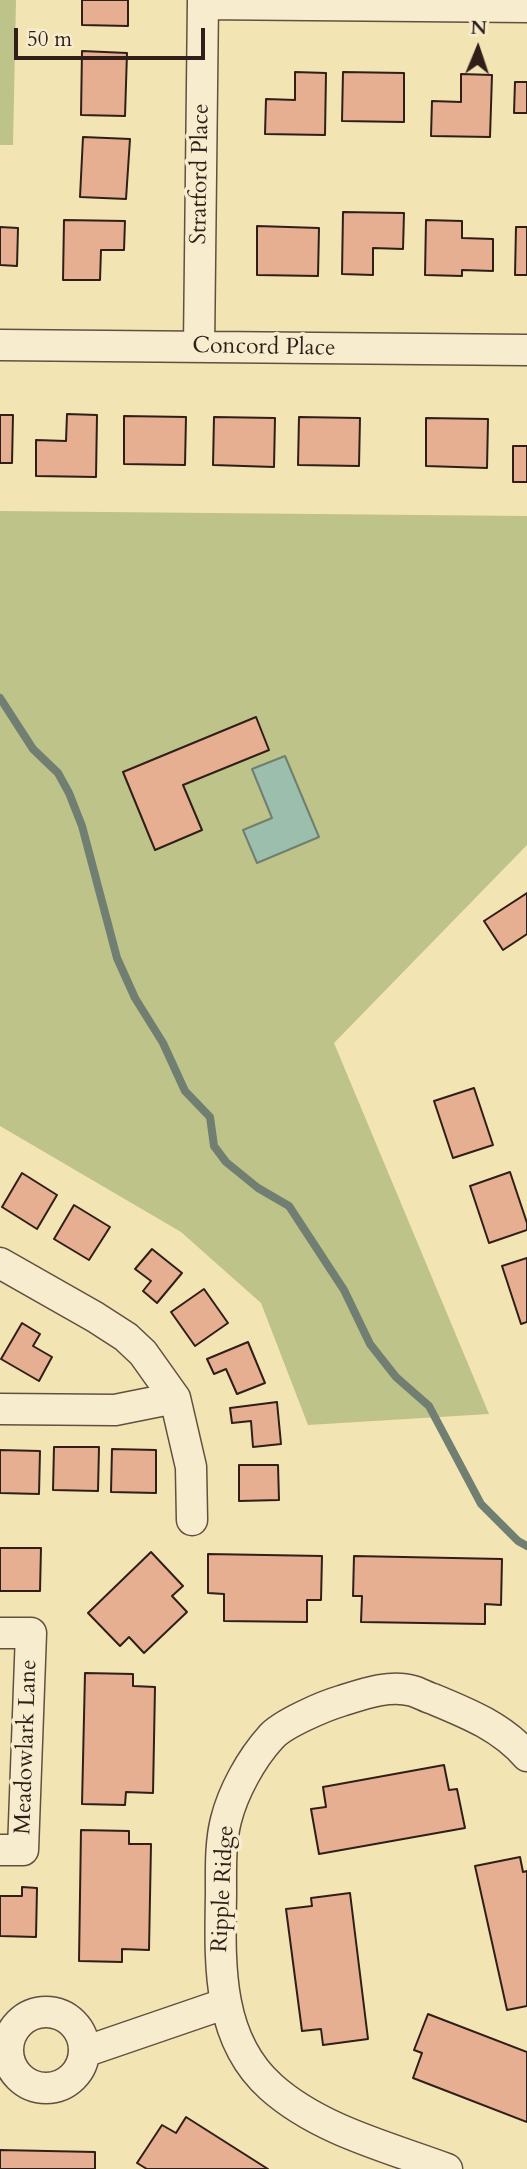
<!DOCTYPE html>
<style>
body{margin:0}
#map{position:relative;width:527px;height:2169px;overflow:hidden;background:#f3e4b3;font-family:Cardo,serif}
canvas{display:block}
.north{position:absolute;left:443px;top:14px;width:70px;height:70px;-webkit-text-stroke:5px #f7edce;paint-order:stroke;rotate:2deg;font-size:19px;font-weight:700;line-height:28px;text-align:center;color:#2f1f18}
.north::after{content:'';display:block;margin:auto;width:24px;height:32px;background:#2f1f18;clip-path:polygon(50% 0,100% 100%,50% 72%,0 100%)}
.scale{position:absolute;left:14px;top:28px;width:191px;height:32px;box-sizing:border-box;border:4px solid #2f1f18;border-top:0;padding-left:9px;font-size:21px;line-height:24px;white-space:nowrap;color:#2f1f18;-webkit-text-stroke:5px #f7edce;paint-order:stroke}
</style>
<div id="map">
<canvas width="527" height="2169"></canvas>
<div class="north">N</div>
<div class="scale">50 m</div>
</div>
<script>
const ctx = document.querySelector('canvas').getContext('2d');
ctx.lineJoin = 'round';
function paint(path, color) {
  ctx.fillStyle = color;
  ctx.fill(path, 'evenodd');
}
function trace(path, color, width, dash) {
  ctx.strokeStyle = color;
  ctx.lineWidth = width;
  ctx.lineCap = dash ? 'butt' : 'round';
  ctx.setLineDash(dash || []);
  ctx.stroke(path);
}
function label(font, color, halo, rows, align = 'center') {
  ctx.font = font + ' Cardo,serif';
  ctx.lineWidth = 7;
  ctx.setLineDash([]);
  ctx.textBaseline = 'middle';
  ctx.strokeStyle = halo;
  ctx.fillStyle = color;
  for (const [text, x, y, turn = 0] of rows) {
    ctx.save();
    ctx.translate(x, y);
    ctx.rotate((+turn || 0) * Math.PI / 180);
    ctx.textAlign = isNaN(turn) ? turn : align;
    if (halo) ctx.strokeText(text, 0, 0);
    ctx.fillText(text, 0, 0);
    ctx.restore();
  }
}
paint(new Path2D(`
 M0,0H16L13,145H0Z
 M0,511L527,516V845L334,1043L489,1414L308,1425L261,1303L181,1232L0,1126Z`), '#bec38a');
const water = new Path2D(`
 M285,756L319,837L257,863L243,830L272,818L252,769Z`);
paint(water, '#9bbfac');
trace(water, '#707f71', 2);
trace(new Path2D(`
 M0,698L33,749L58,773L69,793L82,826L117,958L135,998L163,1043L185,1091L210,1117L214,1146L226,1162L258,1188L289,1206L344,1290L370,1344L396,1377L429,1406L481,1504L518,1541L527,1546`), '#707f71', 8);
const building = new Path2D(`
 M82,0H128V26L82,25Z
 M82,51L127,53L125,116L81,115Z
 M295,72L326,73L325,135L265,134L266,99L295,100Z
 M343,72L404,73V122L342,121Z
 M461,74L492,75L490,137L431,136L432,101L461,102Z
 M515,82H527V113H514Z
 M83,137L130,139L126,199L80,197Z
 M343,212L404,213L403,249L373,248V275L342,274Z
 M64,220L125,221L124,250H101L100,280H63Z
 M426,220L462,221V238L493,239V271L462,270V276L425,275Z
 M257,226L319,228L318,276L257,275Z
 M0,227L18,228L17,266L0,265Z
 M516,227H527V275H515Z
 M67,414L97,415L96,477L36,476V440L66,441Z
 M0,415H13L12,463H0Z
 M124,416L186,417L185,465L124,464Z
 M214,417L275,418L274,467L213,465Z
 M299,417L360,418L359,466L298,465Z
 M426,418L488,419L487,468L426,466Z
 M513,446H527V482H513Z
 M256,717L269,750L183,785L202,830L155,850L123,772Z
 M527,893V934L503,950L484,921Z
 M474,1088L493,1145L453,1158L434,1101Z
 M510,1172L527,1223V1230L489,1243L470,1186Z
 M22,1173L57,1195L37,1229L2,1207Z
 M74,1205L110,1227L89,1260L54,1239Z
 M152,1249L182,1273L157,1303L143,1291L151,1281L135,1269Z
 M527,1258V1322L521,1324L502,1266Z
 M204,1289L228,1323L195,1346L171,1312Z
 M22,1323L40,1334L33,1346L52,1357L39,1381L1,1359Z
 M248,1342L265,1383L237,1394L226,1369L214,1374L207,1359Z
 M277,1402L281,1444L253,1447L251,1421L232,1423L230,1408Z
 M54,1447H99L98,1491L53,1490Z
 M112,1449L156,1450V1493L111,1492Z
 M0,1450L40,1451L39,1494L0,1493Z
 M239,1465H278L279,1500L239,1501Z
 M0,1548H41L40,1591H0Z
 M151,1552L183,1586L172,1596L187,1612L144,1653L129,1637L120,1646L88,1613Z
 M208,1554L322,1556L321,1600H307V1622L224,1621V1594L208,1593Z
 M354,1556L502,1559L501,1605L485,1604V1624L361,1622L362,1596H353Z
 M85,1673L133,1674V1686L155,1687L153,1793L126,1792L125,1805L82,1804Z
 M444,1765L449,1790L457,1789L465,1828L319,1854L311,1809L326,1807L323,1787Z
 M81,1830L129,1831V1844H151L149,1950L122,1949V1962L79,1961Z
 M520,1857L523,1872L527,1871V2006L507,2010L475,1866Z
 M22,1887L37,1888L36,1937L0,1936V1896H22Z
 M350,1893L368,2039L323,2045L321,2029L302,2031L286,1909L312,1906L311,1898Z
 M428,2014L527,2052V2122L413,2078L422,2053L414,2050Z
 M186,2117L268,2169H147L137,2163L162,2125L176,2133Z
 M0,2150L95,2152V2169H0Z`);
paint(building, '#e7af91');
trace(building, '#2f1f18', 2);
const minor = new Path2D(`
 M203,4L527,7
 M0,345L527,350
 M199,347L203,0
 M0,1263L95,1317L126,1337L143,1353L175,1398L191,1467L192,1520
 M0,1409L115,1410L175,1398
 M0,1633H31L23,1850H0
 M8 2050a38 38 0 1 1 76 0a38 38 0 1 1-76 0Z
 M84,2052L224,2004
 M447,2169C388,2147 319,2130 271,2087C216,2038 220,1961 221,1894C221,1870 220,1843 226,1820C233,1792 251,1759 271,1737C282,1724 324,1706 341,1701C363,1694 390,1684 413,1691C420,1693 426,1697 433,1699C467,1713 502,1727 527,1756`);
trace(minor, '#60503f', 33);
trace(minor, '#f7edce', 30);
label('23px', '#2f1f18', '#f7edce', [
 ["Stratford Place",201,174,-89],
 ["Concord Place",264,348,1],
 ["Meadowlark Lane",27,1747,-88],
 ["Ripple Ridge",224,1889,-87]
]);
</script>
